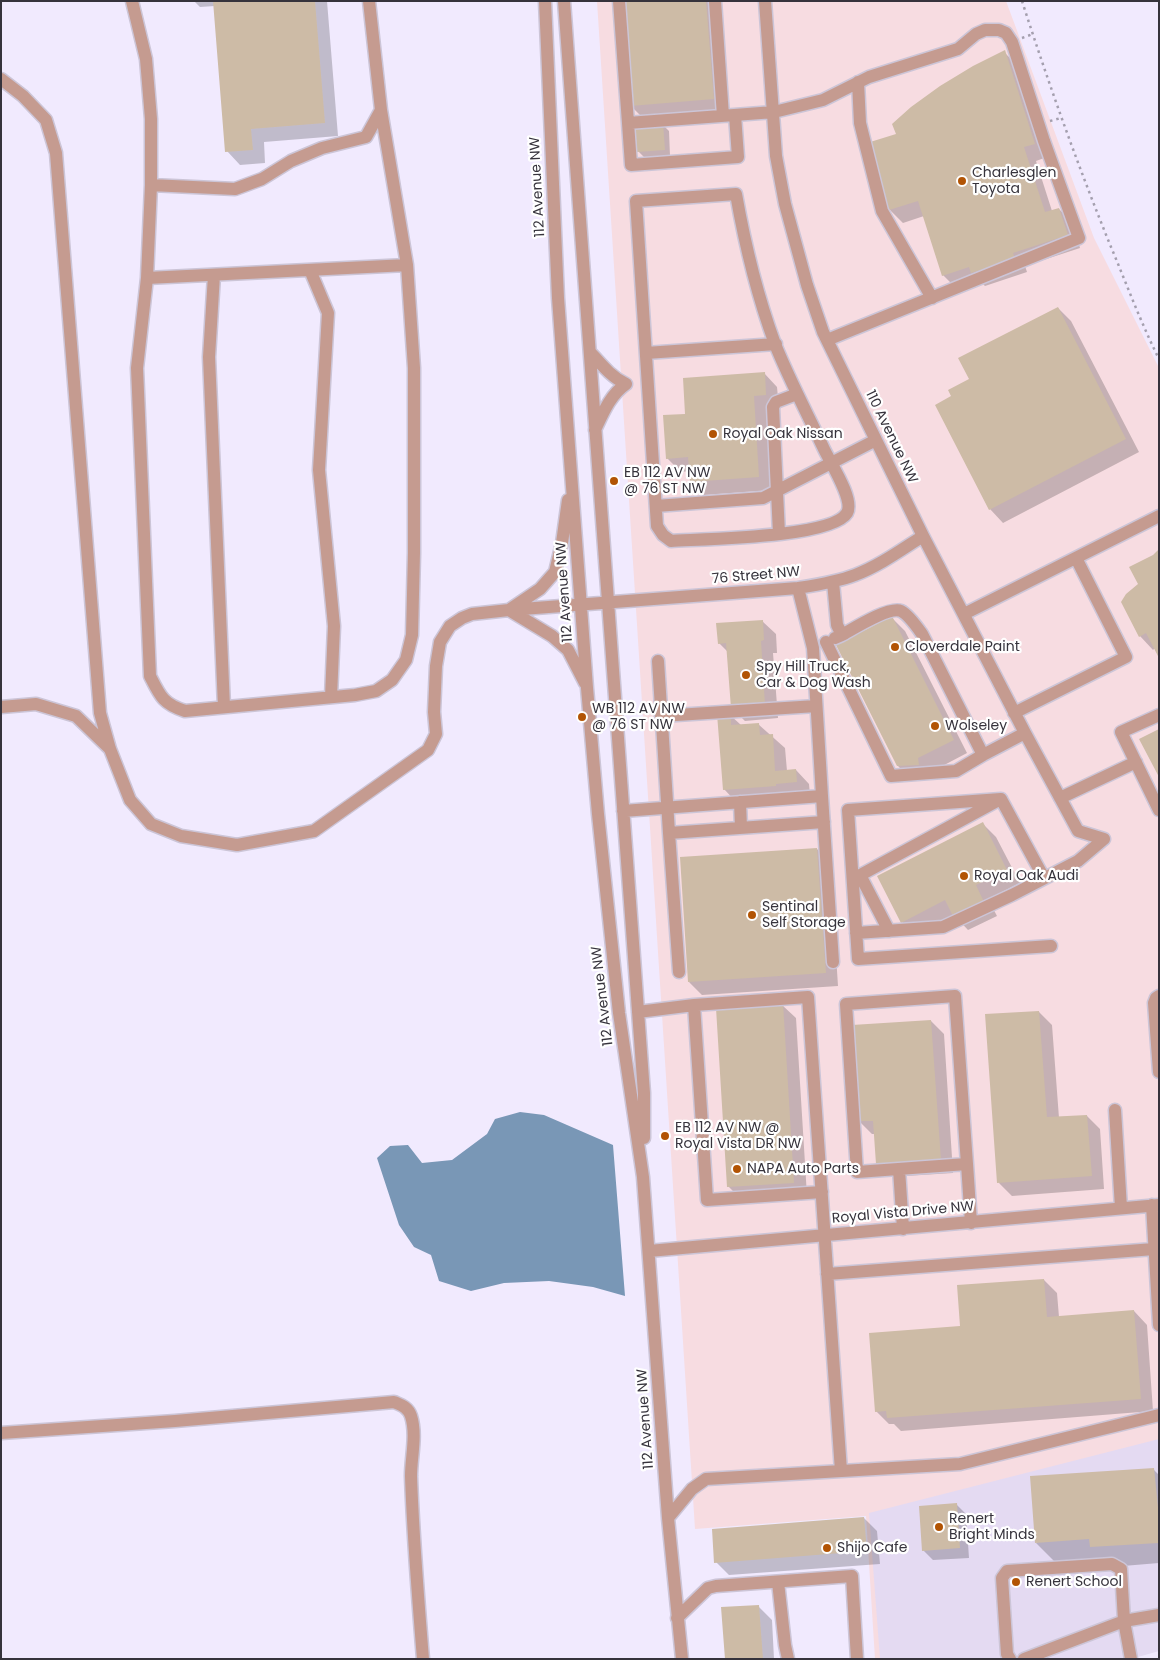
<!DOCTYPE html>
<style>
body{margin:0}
#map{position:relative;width:1160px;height:1660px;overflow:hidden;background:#f1eafe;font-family:Poppins,sans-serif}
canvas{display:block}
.frame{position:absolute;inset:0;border:2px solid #36333c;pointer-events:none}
</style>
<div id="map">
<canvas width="1160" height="1660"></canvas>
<div class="frame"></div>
</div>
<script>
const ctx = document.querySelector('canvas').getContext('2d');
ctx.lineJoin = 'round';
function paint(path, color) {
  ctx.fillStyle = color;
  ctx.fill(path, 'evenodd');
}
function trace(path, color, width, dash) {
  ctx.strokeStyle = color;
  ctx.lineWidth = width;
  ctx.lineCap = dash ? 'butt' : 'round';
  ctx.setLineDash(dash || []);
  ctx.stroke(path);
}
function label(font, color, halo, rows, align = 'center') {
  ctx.font = font + ' Poppins,sans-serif';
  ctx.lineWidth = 4.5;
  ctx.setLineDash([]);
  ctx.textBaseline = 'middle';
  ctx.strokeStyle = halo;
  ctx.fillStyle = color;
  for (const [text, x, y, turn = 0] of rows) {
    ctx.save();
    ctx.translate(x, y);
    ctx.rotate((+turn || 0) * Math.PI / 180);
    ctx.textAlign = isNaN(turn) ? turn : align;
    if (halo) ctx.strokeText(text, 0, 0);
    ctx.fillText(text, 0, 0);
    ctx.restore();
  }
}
paint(new Path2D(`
 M597,1H1006L1094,238L1159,368V1646L1105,1659H875L866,1516L695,1529Z`), '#f7dce1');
paint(new Path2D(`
 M1159,1439V1651L1131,1659H880L869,1513Z`), '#e4daf2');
paint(new Path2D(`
 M520,1112L544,1115L613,1145L625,1296L593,1287L549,1281L504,1283L471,1291L439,1281L431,1255L414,1247L399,1225L377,1158L390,1146L408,1145L422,1163L452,1160L487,1134L495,1119Z`), '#7997b6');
paint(new Path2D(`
 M194,1H327L338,136L264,142L265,163L240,165L227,151L215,6L200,7Z
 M622,1H718L727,112L644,119L631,106Z
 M1004,52L1017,65L1047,157L1036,161L1052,211L1059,209L1072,222L1080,248L1025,266L1027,272L985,286L980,281L957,289L943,275L924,216L903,223L890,210L898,135Z
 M662,124L669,131L670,156L645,158L638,151Z
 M1058,308L1071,321L1139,452L1003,523L990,509L953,397Z
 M764,373L777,387L779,408H766L772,490L704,495L691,481L690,471L681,472L667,458L687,415Z
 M1154,556L1155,648L1153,650L1140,636L1139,584Z
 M892,618L905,631L967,753L931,772L911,779L898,766Z
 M762,621L776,634L777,653H773L778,718L745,721L732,708L728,652L719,643Z
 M730,715L741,725L758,724L785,748L787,771L796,770L809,784L810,795L737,803L724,789Z
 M983,824L996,837L1020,883L988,899L997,916L968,930L954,915L915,935L902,922Z
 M817,849L830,862L838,986L702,995L689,982Z
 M782,1005L796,1018L807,1196L742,1200L728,1186Z
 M1039,1012L1052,1025L1059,1118L1087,1116L1100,1129L1104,1189L1012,1196L999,1183Z
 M931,1021L944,1034L953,1173L890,1177L877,1164L875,1134H872L859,1121Z
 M1044,1280L1057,1293L1059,1317L1134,1311L1147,1325L1153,1411L901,1431L894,1424H889L876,1411L962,1327Z
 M1153,1469L1159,1475V1563L1111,1567L1056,1563L1036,1543Z
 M956,1504L966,1514L969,1558L933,1560L923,1550Z
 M864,1518L877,1531L880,1564L729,1575L716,1562Z
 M758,1606L772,1620L774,1659H726Z`), '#0003');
paint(new Path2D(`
 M213,1H315L325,123L251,129L253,150L225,152Z
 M621,1H706L714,99L630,106Z
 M1005,50L1035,144L1024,147L1045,212L1059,208L1068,235L1013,253L1015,259L971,273L969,267L942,276L918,201L889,210L867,143L896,134L892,124L911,107L940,86L973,66Z
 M663,123L665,150L637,152L635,125Z
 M1058,307L1126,439L989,510L935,405L951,396L948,390L969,379L958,358Z
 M765,372L766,395L754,396L759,477L690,482L688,457L666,459L663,415L685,414L683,378Z
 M1159,549V658L1146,633L1139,637L1121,602L1126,594L1138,584L1129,567L1153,555Z
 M892,616L954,740L918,758L919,765L897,766L836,645Z
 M763,620L764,640L761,641L765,705L731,708L726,643L718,644L716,623Z
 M717,714H731V725L759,723L760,735L773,734L775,771L796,769L797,782L776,784V786L723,790Z
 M1159,729V777L1139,739Z
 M983,822L1007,870L976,885L984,902L954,918L945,900L901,923L877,876Z
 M817,848L826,973L688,982L680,857Z
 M783,1003L794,1183L727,1187L716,1008Z
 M1039,1011L1047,1117L1087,1115L1092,1176L997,1183L985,1014Z
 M931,1020L941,1160L876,1164L873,1121H858L852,1025Z
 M1044,1279L1047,1317L1134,1310L1141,1399L887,1418L886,1411L875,1412L869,1333L960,1326L957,1285Z
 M1154,1468L1159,1517V1543L1090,1547L1089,1539L1035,1543L1030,1476Z
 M957,1503L960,1548L922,1551L919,1506Z
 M864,1517L867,1551L714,1563L712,1529Z
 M759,1605L763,1659H725L721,1607Z`), '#cdbba6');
const minor = new Path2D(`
 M132,1L146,59L151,119V185L147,278L137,368L150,676C160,696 163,704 185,711L355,695L376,691L392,680L406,660L412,635L414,553V368L407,265L381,110L369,1
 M545,1L558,298L587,688L598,814L619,1013L643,1177L668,1518L682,1659
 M564,1L644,1093V1138
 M619,1L628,123
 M715,1L723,116
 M765,1L776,156L785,204L807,285L823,332L923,536L1025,733L1078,831L1104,839
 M1,79L23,96L46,120L56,153L100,713L110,749L130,800L151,824L181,836L237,845L314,831L428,750L436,734L434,712L436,666L440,642L450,626L462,618L472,614L509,610L798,588C817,585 837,582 855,575C879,566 901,550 923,536
 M858,82L860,123L882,211L932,298
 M735,115L738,157L631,165L628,123L774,112L823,100L869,77L958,49L976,34L985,30H999L1006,33L1012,42L1044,141L1079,238L827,340
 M151,185L235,189L262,179L291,161L322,148L366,137L381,110
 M736,194C745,245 757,295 775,344C789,379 807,413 823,447C829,461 855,499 847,513C832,538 702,539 671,541L663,535L657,526L636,201Z
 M310,270L328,313L319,470L334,626L331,697
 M214,275L209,357L224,707
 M147,278L407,265
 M590,352C601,364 611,377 626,384C610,395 603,413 595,430
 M646,353L776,344
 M568,500L562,543L555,572L540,589L509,610L552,636L568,650L585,683
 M656,506L763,498L876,440
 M779,534L773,407L776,402L797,394
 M833,582L837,625L842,635L835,638
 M798,588L813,648L822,796
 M964,614L1159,516
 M842,635C853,629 889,606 901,611C909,615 917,627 922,634L983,755L1025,733
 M826,642L891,776L956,771L983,755
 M658,661L669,833
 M1,707L36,704L76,716L109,748
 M1014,713L1126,657L1076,558
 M1159,715L1121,732L1159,810
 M661,716L816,706
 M1060,798L1136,762
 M1001,799L848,810L858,959L1051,946
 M1001,799L1044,878
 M740,802L741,828
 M623,811L822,796L833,962
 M860,875L889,931
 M853,879L997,801
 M856,933L943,927L1012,895L1078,861L1104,839
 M679,972L669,833L824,822
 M955,996L967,1164L857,1172L846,1004Z
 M1159,996L1156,998L1154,1003L1159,1072
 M694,1005L707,1200L822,1192
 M638,1012L694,1005L808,997L841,1471
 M1115,1110L1121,1208
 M967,1164L971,1223
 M899,1169L903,1229
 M1152,1205L1159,1325
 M649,1251L1159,1205
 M827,1274L1154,1249
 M1,1433L175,1421L394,1402C401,1405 408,1407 411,1416C417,1435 411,1457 411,1476C413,1537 418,1598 423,1659
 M668,1518L692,1489L706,1479L960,1464L1159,1415
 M778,1582L785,1645L788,1659
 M677,1618L708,1588L716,1586L852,1576L857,1659
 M1010,1659L1007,1654L1002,1578L1007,1571L1112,1564L1121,1569L1124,1621L1131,1659
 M1024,1659L1124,1621L1159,1615`);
trace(minor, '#ccc5d7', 15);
trace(new Path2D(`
 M1022,1C1049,85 1078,166 1111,247C1127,285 1141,323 1159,359
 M1022,38L1033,34
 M1050,121L1061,118`), '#a49fae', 2.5, [2.5, 4]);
trace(minor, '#c59b90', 12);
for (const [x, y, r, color] of [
 [962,181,5,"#b25404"],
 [713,434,5,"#b25404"],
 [614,481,5,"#b25404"],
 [895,647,5,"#b25404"],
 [746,675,5,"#b25404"],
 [582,717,5,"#b25404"],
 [935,726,5,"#b25404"],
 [964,876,5,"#b25404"],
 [752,915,5,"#b25404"],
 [665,1136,5,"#b25404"],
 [737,1169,5,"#b25404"],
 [939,1527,5,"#b25404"],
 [827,1548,5,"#b25404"],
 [1016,1582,5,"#b25404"]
]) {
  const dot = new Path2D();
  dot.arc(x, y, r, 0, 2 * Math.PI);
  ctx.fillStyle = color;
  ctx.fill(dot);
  trace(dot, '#fff', 2);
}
label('14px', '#36333c', '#fff', [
 ["Charlesglen",972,173],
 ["Toyota",972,189],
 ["Royal Oak Nissan",723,434],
 ["EB 112 AV NW",624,473],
 ["@ 76 ST NW",624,489],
 ["Cloverdale Paint",905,647],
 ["Spy Hill Truck,",756,667],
 ["Car & Dog Wash",756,683],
 ["WB 112 AV NW",592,709],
 ["@ 76 ST NW",592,725],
 ["Wolseley",945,726],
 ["Royal Oak Audi",974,876],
 ["Sentinal",762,907],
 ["Self Storage",762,923],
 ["EB 112 AV NW @",675,1128],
 ["Royal Vista DR NW",675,1144],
 ["NAPA Auto Parts",747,1169],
 ["Renert",949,1519],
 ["Bright Minds",949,1535],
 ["Shijo Cafe",837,1548],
 ["Renert School",1026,1582]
], 'left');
label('14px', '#36333c', '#fff', [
 ["112 Avenue NW",538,187,-93],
 ["110 Avenue NW",891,437,64],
 ["76 Street NW",756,576,-5],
 ["112 Avenue NW",565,592,-94],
 ["112 Avenue NW",603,996,-97],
 ["Royal Vista Drive NW",903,1213,-5],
 ["112 Avenue NW",646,1419,-94]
]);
</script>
